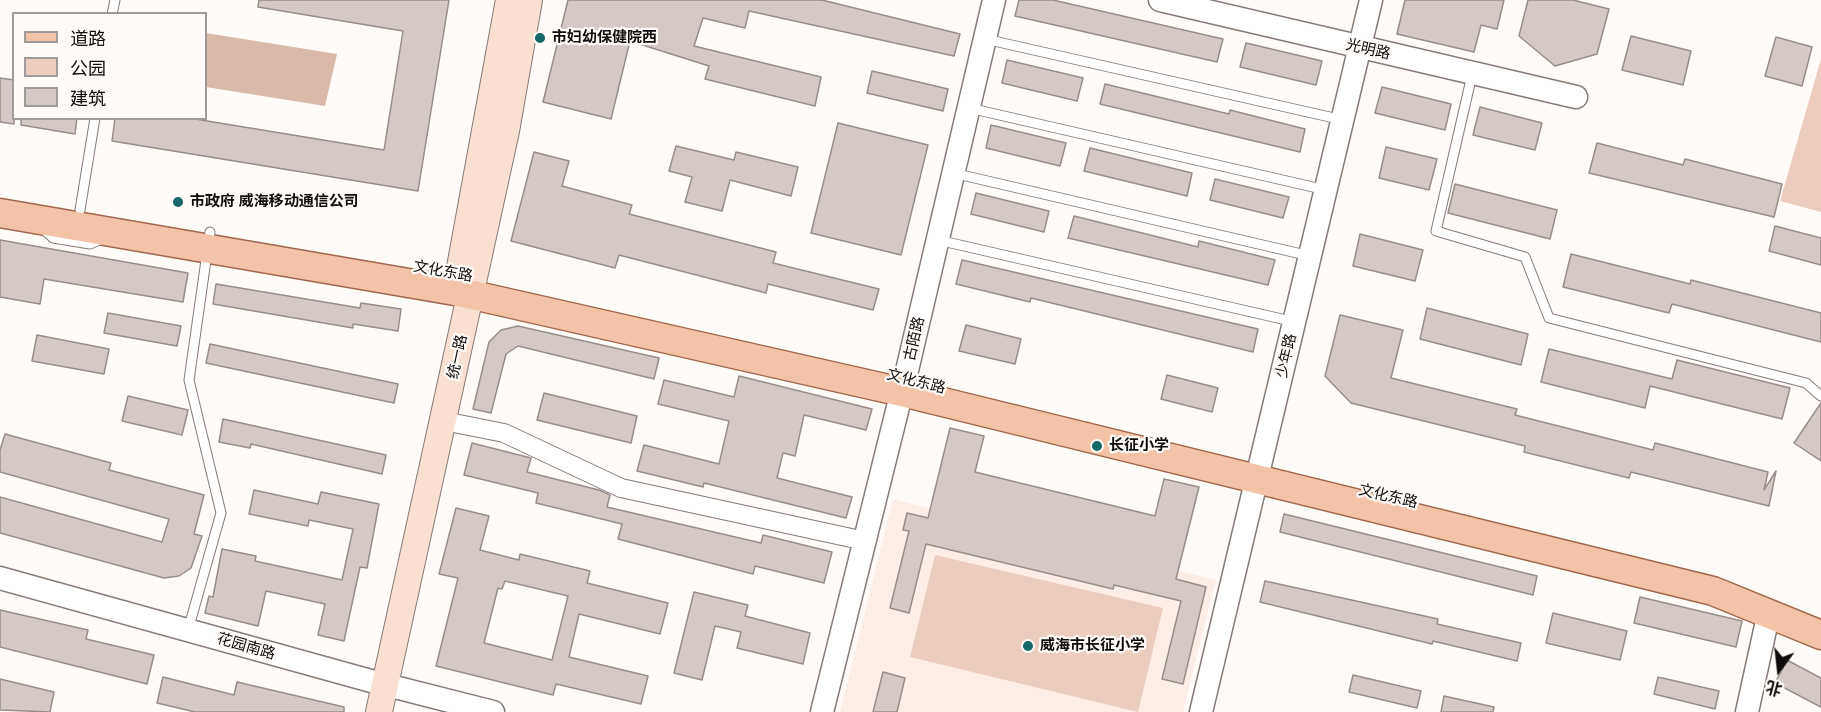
<!DOCTYPE html>
<html>
<head>
<meta charset="utf-8">
<style>
	body { margin:0 }
	#map { position:relative; width:1821px; height:712px; overflow:hidden; background:#fffbf9; font-family:"Times New Roman","Noto Sans SC",serif }
	canvas { display:block }
	.legend { position:absolute; left:12px; top:12px; width:195px; height:108px; box-sizing:border-box; background:#fffbf9; border:2px solid #9f9b9a; margin:0; padding:8px 10px; list-style:none; font-size:18px; color:#100c0b }
	.legend li { display:flex; align-items:center; gap:12px; height:30px }
	.legend b { width:30px; border:2px solid #9f9b9a }
	.north { position:absolute; left:1749px; top:640px; width:60px; height:60px; -webkit-text-stroke:4px #fffbf9; paint-order:stroke; rotate:195deg; font-size:16px; font-weight:700; line-height:24px; text-align:center; color:#100c0b }
	.north::after { content:''; display:block; margin:auto; width:21px; height:27px; background:#100c0b; clip-path:polygon(50% 0,100% 100%,50% 72%,0 100%) }
</style>
</head>
<body>
<div id="map">
<canvas width="1821" height="712"></canvas>
<ul class="legend">
<li><b style="height:8px;background:#f4c2a7"></b>道路</li>
<li><b style="height:16px;background:#eacdbe"></b>公园</li>
<li><b style="height:16px;background:#d4c9c5"></b>建筑</li>
</ul>
<div class="north">北</div>
</div>
<script>
const g = document.querySelector('canvas').getContext('2d');
g.lineJoin = 'round';
function paint(path, color) {
  g.fillStyle = color;
  g.fill(path, 'evenodd');
}
function poly(rows) {
  const path = new Path2D();
  for (const r of rows) {
    path.moveTo(r[0], r[1]);
    for (let i = 2; i < r.length; i += 2) path.lineTo(r[i], r[i + 1]);
  }
  return path;
}
function stroke(path, color, width, dash) {
  g.strokeStyle = color;
  g.lineWidth = width;
  g.lineCap = dash ? 'butt' : 'round';
  g.setLineDash(dash || []);
  g.stroke(path);
}
function drawText(font, color, halo, rows, align = 'center') {
  g.font = font + ' "Times New Roman","Noto Sans SC",serif';
  g.lineWidth = 4.5;
  g.setLineDash([]);
  g.textBaseline = 'middle';
  g.strokeStyle = halo;
  g.fillStyle = color;
  for (const [text, x, y, turn = 0] of rows) {
    g.save();
    g.translate(x, y);
    g.rotate((+turn || 0) * Math.PI / 180);
    g.textAlign = isNaN(turn) ? turn : align;
    if (halo) g.strokeText(text, 0, 0);
    g.fillText(text, 0, 0);
    g.restore();
  }
}
paint(poly([
	[893,499,1216,580,1183,712,840,712]
]), '#fceee7');
paint(poly([
	[1821,59,1821,212,1780,201],
	[935,555,1163,608,1138,712,910,657]
]), '#eacdbe');
paint(poly([
	[206,33,337,54,325,106,206,87]
]), '#d9b9aa');
const building = poly([
	[259,0,449,0,418,191,112,141,115,118,189,118,384,150,403,31,258,7,259,0],
	[568,0,822,0,960,34,954,56,749,11,745,28,703,18,694,46,821,77,815,106,705,79,709,66,630,41,611,119,543,102,568,0],
	[1019,0,1053,0,1223,39,1217,62,1015,16,1019,0],
	[1405,0,1504,0,1497,29,1481,25,1474,52,1397,34,1405,0],
	[1528,0,1573,0,1609,9,1597,54,1555,66,1519,36,1528,0],
	[1631,36,1691,51,1683,85,1622,70,1631,36],
	[1776,37,1812,47,1802,86,1765,76,1776,37],
	[1246,43,1322,61,1316,85,1240,67,1246,43],
	[1007,60,1083,78,1077,101,1002,83,1007,60],
	[872,71,948,89,943,111,867,93,872,71],
	[0,78,14,80,14,124,0,122,0,78],
	[1105,84,1229,114,1230,110,1305,129,1300,152,1100,104,1105,84],
	[1382,87,1451,104,1445,130,1375,113,1382,87],
	[1480,107,1542,123,1535,150,1473,135,1480,107],
	[21,118,77,118,75,134,21,125,21,118],
	[838,123,928,145,901,255,811,233,838,123],
	[991,125,1066,143,1060,166,986,148,991,125],
	[1597,143,1683,165,1685,159,1782,184,1774,217,1589,173,1597,143],
	[676,146,734,160,736,152,798,167,791,196,730,180,722,211,685,202,692,177,669,171,676,146],
	[1386,147,1437,159,1429,190,1379,178,1386,147],
	[1090,148,1192,173,1187,196,1084,171,1090,148],
	[534,152,569,161,562,186,632,205,629,214,776,252,773,263,879,289,873,310,768,284,766,293,619,255,615,268,511,241,534,152],
	[1215,179,1289,197,1283,218,1210,200,1215,179],
	[1455,184,1557,210,1550,239,1448,213,1455,184],
	[976,193,1049,211,1044,232,971,214,976,193],
	[1074,216,1198,247,1199,241,1275,260,1268,285,1068,238,1074,216],
	[1775,226,1821,238,1821,265,1769,251,1775,226],
	[1360,234,1423,250,1415,281,1353,266,1360,234],
	[0,240,188,273,183,302,44,279,40,304,0,297,0,240],
	[1571,254,1690,284,1691,280,1821,313,1821,342,1672,304,1669,313,1563,287,1571,254],
	[962,260,1258,329,1253,352,1031,298,1030,302,956,284,962,260],
	[216,284,360,308,361,303,401,309,398,331,353,324,353,328,213,304,216,284],
	[1427,308,1528,334,1521,365,1420,339,1427,308],
	[108,313,181,326,177,346,104,333,108,313],
	[1340,315,1403,330,1391,378,1517,409,1515,415,1653,450,1655,443,1768,472,1764,490,1776,471,1769,506,1631,472,1629,478,1524,452,1525,446,1351,403,1325,376,1340,315],
	[966,325,1021,339,1015,364,959,351,966,325],
	[518,326,659,358,654,379,518,346,506,354,491,413,473,409,489,342,501,330,518,326],
	[37,335,109,349,104,374,32,361,37,335],
	[210,344,398,384,394,403,206,363,210,344],
	[1549,349,1672,379,1677,360,1790,388,1782,419,1650,386,1645,408,1541,382,1549,349],
	[1167,375,1218,388,1212,412,1161,399,1167,375],
	[739,376,872,409,866,430,804,415,795,456,783,453,777,478,852,497,846,518,704,483,703,487,637,471,644,445,719,464,729,421,658,404,664,380,734,397,739,376],
	[544,393,637,416,631,443,537,420,544,393],
	[128,396,188,410,182,435,122,421,128,396],
	[1821,403,1821,461,1794,443,1821,403],
	[223,419,386,455,382,474,251,444,250,448,219,442,223,419],
	[950,428,984,436,975,472,1155,516,1164,479,1199,487,1176,579,1206,587,1183,684,1162,679,1181,601,1114,585,1113,589,926,544,909,613,890,608,909,531,903,530,907,513,928,518,950,428],
	[5,434,111,463,109,470,204,495,194,534,202,536,191,568,179,576,164,578,0,533,0,497,162,542,169,519,0,472,0,450,5,434],
	[472,443,531,458,527,472,599,490,610,495,607,507,761,543,763,535,832,552,824,583,755,566,753,574,618,539,622,524,536,503,538,493,464,475,472,443],
	[254,490,318,504,321,492,379,504,367,568,360,567,344,641,318,635,325,604,266,591,258,626,205,613,209,596,213,597,222,549,256,556,255,561,342,580,353,529,309,520,308,526,249,514,254,490],
	[456,508,489,516,480,550,519,560,520,554,590,571,587,583,668,603,660,634,579,614,569,657,648,676,641,704,556,684,553,695,436,666,458,578,439,574,456,508],
	[505,581,568,596,552,660,484,643,498,588,502,589,505,581],
	[1284,514,1537,576,1533,595,1280,532,1284,514],
	[1265,581,1438,619,1437,624,1521,643,1517,661,1433,641,1432,644,1260,602,1265,581],
	[694,592,748,605,745,616,810,633,803,664,737,648,741,632,715,626,702,680,674,673,694,592],
	[1640,597,1742,621,1736,647,1634,623,1640,597],
	[0,610,88,630,86,639,154,655,147,684,0,647,0,610],
	[1553,613,1627,631,1620,660,1546,643,1553,613],
	[1787,660,1821,678,1821,707,1775,683,1787,660],
	[883,672,905,678,897,712,873,712,883,672],
	[1353,675,1421,691,1417,708,1349,692,1353,675],
	[163,677,234,695,237,682,344,707,344,712,195,712,157,703,163,677],
	[1658,677,1719,691,1715,709,1654,694,1658,677],
	[0,679,54,692,50,712,0,710,0,679],
	[1444,696,1494,707,1493,712,1441,712,1444,696]
]);
paint(building, '#d4c9c5');
stroke(building, '#978e89', 1.5);
const service = poly([
	[112,14,115,0],
	[985,39,1343,120],
	[1472,75,1436,231,1525,257,1549,318,1806,383,1821,396],
	[969,108,1326,190],
	[953,173,1310,256],
	[80,210,95,118],
	[43,229,53,238,90,244,102,239],
	[938,240,1295,322],
	[188,630,221,513,189,380,210,232]
]);
const minor = poly([
	[444,421,504,433,621,488,865,541]
]);
const tertiary = poly([
	[1160,0,1576,97],
	[0,578,371,681,493,712],
	[822,712,905,379,994,0],
	[1201,712,1371,0],
	[1747,712,1769,612]
]);
const secondary = poly([
	[458,278,509,0],
	[379,712,506,131,529,0]
]);
const primary = poly([
	[0,213,455,291,902,392,1713,591,1821,635]
]);
stroke(service, '#857b77', 11);
stroke(minor, '#857b77', 20);
stroke(tertiary, '#857b77', 25);
stroke(secondary, '#857b77', 28);
stroke(primary, '#a0684b', 31);
stroke(service, '#fff', 9);
stroke(minor, '#fff', 18);
stroke(tertiary, '#fff', 22);
stroke(secondary, '#fae0d3', 26);
stroke(primary, '#f4c2a7', 28);
for (const [x, y, r, color] of [
	[540,38,6,"#186769"],
	[178,202,6,"#186769"],
	[1097,446,6,"#186769"],
	[1028,646,6,"#186769"]
]) {
  const dot = new Path2D();
  dot.arc(x, y, r, 0, 2 * Math.PI);
  g.fillStyle = color;
  g.fill(dot);
  stroke(dot, '#fffbf9', 2);
}
drawText('bold 15px', '#100c0b', '#fffbf9', [
	["市妇幼保健院西",552,38],
	["市政府 威海移动通信公司",190,202],
	["长征小学",1109,446],
	["威海市长征小学",1040,646]
], 'left');
drawText('15px', '#100c0b', '#fffbf9', [
	["光明路",1368,50,13],
	["文化东路",443,272,10],
	["古陌路",915,339,-77],
	["少年路",1287,356,-77],
	["统一路",458,357,-78],
	["文化东路",916,382,14],
	["文化东路",1388,497,13],
	["花园南路",246,647,16]
]);
</script>
</body>
</html>
